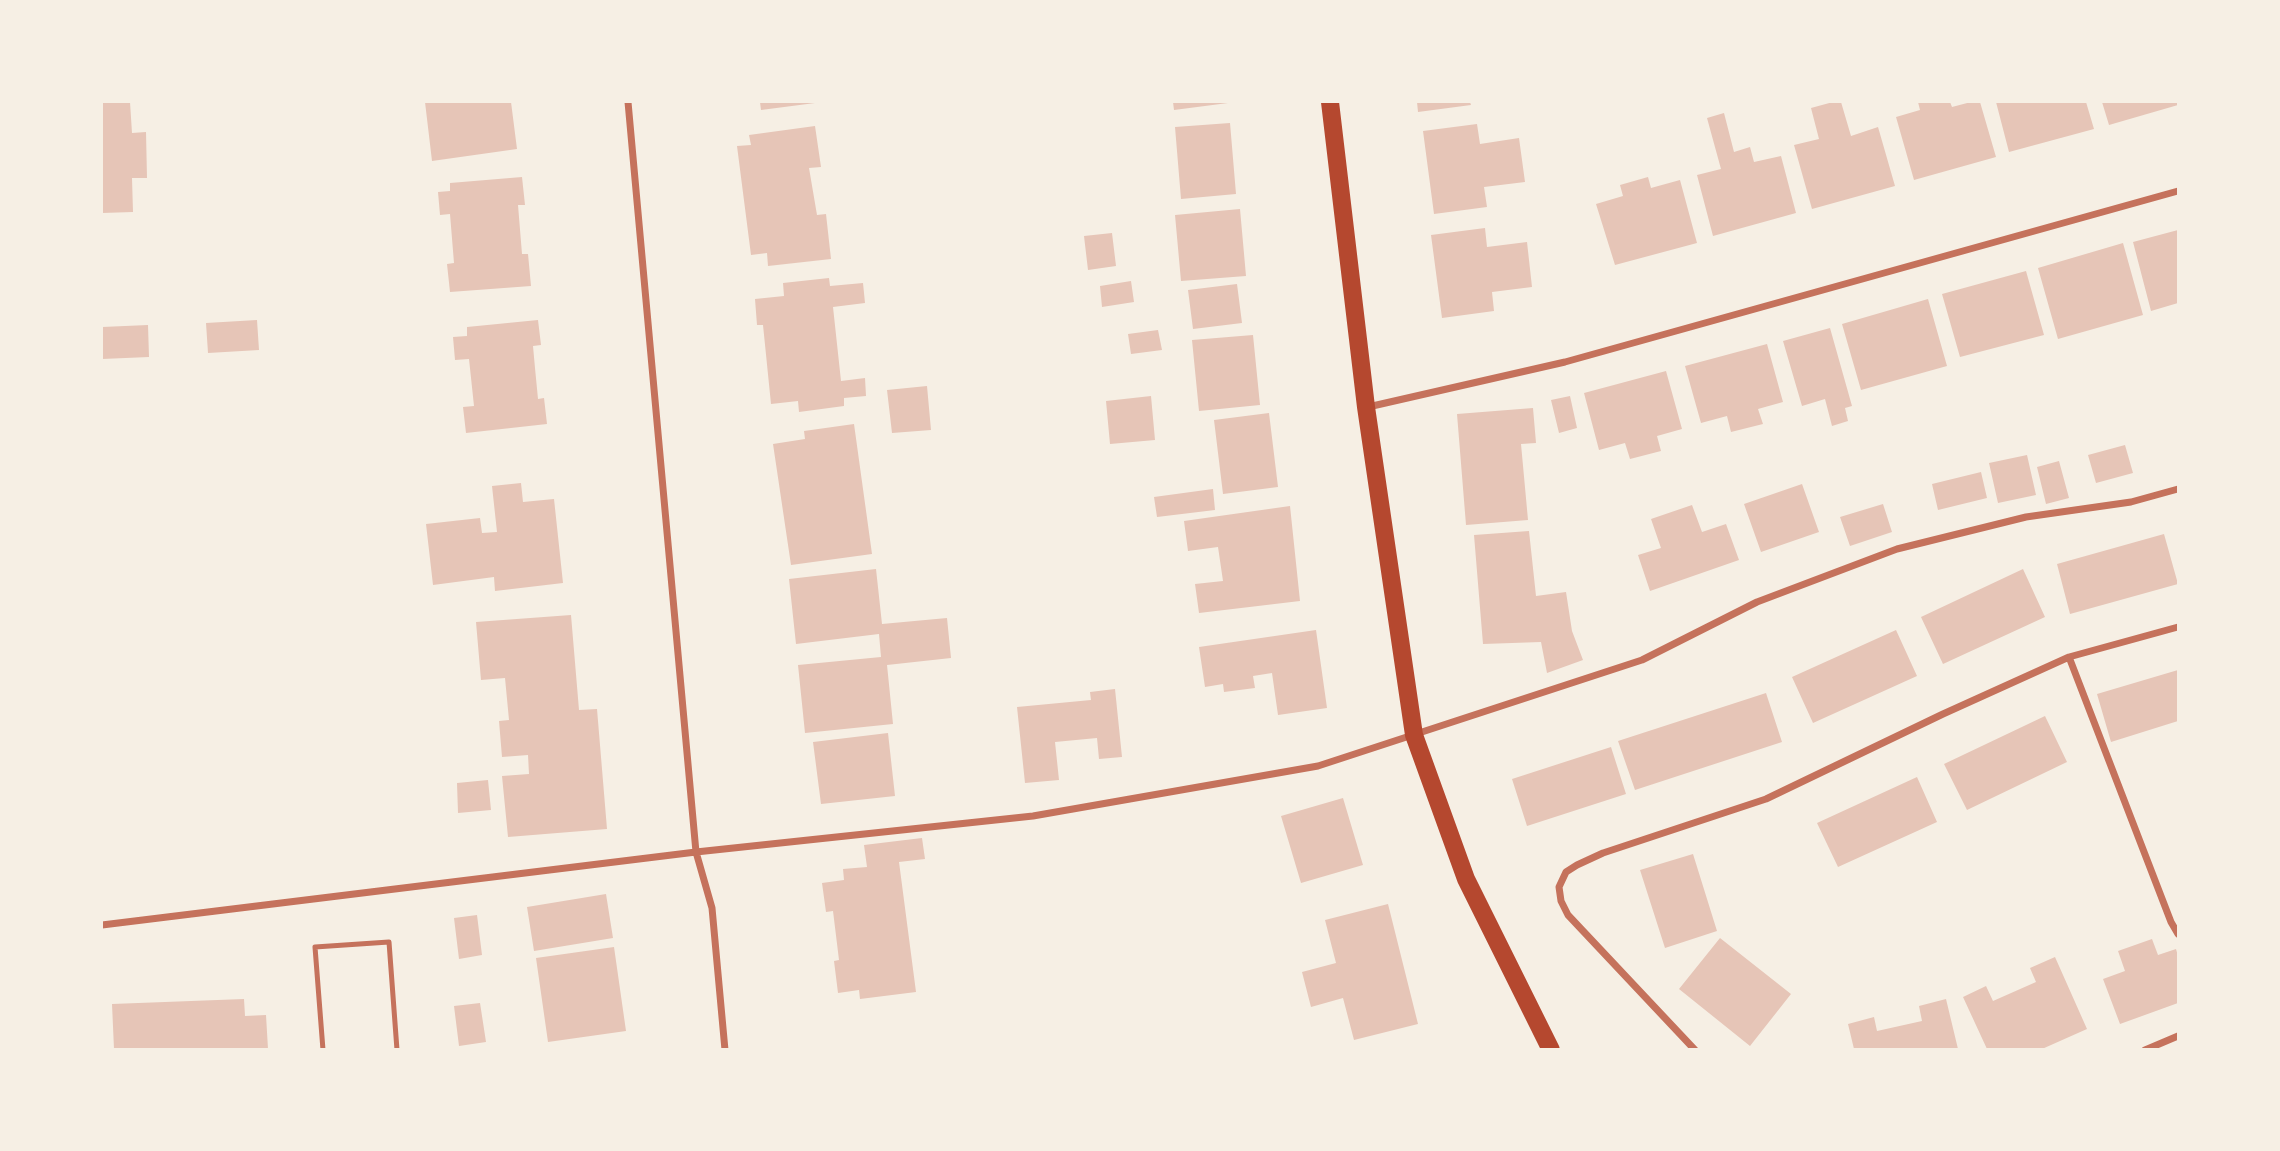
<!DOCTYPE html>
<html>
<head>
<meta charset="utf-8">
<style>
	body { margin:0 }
	#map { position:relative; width:2280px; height:1151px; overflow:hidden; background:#f6efe4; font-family:"PT Sans",sans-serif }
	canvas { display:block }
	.frame { position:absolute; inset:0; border:103px solid #f6efe4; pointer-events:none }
</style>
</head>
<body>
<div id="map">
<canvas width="2280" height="1151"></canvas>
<div class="frame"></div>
</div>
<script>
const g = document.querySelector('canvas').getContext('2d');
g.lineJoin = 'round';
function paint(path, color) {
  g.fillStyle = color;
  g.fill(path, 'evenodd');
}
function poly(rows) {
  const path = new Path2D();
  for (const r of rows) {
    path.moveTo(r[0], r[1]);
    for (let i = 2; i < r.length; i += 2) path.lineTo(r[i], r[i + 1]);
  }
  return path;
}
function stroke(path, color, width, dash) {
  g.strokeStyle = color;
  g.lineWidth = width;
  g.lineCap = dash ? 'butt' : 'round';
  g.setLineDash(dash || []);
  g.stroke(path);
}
paint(poly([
	[130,102,132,133,146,132,147,178,132,178,133,212,102,213,102,103],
	[425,102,511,102,517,149,432,161],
	[760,102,815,102,815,103,761,110],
	[1173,102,1227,102,1228,103,1174,110],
	[1417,102,1470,102,1471,105,1418,112],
	[1833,102,1841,102,1851,136,1878,127,1895,186,1812,209,1794,145,1819,139,1811,108],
	[1918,102,1950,102,1952,107,1971,102,1980,102,1996,157,1914,180,1896,117,1920,110],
	[1996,102,2086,102,2094,129,2009,152],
	[2102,102,2178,102,2178,105,2109,125],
	[1724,113,1734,152,1750,147,1754,162,1781,156,1796,213,1713,236,1697,175,1721,169,1707,118],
	[1230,123,1236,194,1181,199,1175,127],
	[1477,124,1480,144,1519,138,1525,182,1484,187,1487,207,1434,214,1423,131],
	[815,126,821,167,809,168,817,215,826,214,831,259,768,266,767,253,751,255,737,146,751,145,749,135],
	[522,177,525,205,518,205,522,254,528,254,531,286,450,292,447,264,454,263,450,214,440,215,438,192,450,191,450,183],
	[1648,177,1651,188,1680,180,1697,243,1615,265,1596,204,1623,196,1620,185],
	[1240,209,1246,276,1181,281,1175,215],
	[1485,228,1487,247,1527,242,1532,287,1492,292,1494,311,1442,318,1431,235],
	[2178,230,2178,303,2151,311,2133,242],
	[1112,233,1116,266,1088,270,1084,236],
	[2123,243,2143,315,2058,339,2038,268],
	[2026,271,2044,335,1960,357,1942,294],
	[829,278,830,286,863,283,865,303,833,307,841,381,865,378,866,396,844,398,844,406,799,412,798,401,771,404,763,325,757,325,755,299,784,296,783,283],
	[1131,281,1134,302,1102,307,1100,286],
	[1237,284,1242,323,1193,329,1188,290],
	[1928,299,1947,366,1861,390,1842,324],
	[257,320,259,350,208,353,206,323],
	[538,320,541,345,533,346,535,368,538,399,544,398,547,424,466,433,463,407,474,406,469,359,455,360,453,337,467,336,467,327],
	[148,325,149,357,102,359,102,327],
	[1830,328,1852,406,1845,408,1848,421,1832,426,1825,399,1802,406,1783,341],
	[1158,330,1162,350,1131,354,1128,334],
	[1253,335,1260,405,1199,411,1192,340],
	[1767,344,1783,402,1758,409,1763,424,1731,432,1727,416,1701,423,1685,366],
	[1666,371,1682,429,1657,436,1661,451,1630,459,1625,443,1599,450,1584,393],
	[927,386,931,430,892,433,887,390],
	[1151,396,1155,440,1110,444,1106,401],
	[1570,396,1577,428,1559,433,1551,400],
	[1533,408,1536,443,1521,444,1528,520,1466,525,1457,414],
	[1269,413,1278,487,1223,494,1214,420],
	[854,424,872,554,791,565,773,444,805,439,804,431],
	[2125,445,2133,473,2096,483,2088,455],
	[2027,455,2036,495,1998,503,1989,463],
	[2059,461,2069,498,2046,504,2037,467],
	[1981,472,1987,498,1938,510,1932,484],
	[521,483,523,502,554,499,563,583,495,591,494,577,433,585,426,524,480,518,482,533,497,532,492,486],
	[1802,484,1819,532,1761,552,1744,504],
	[1213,489,1215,510,1157,517,1154,497],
	[1883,504,1892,532,1850,546,1840,517],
	[1692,505,1702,532,1726,524,1739,560,1650,591,1638,555,1661,548,1651,519],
	[1290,506,1300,601,1199,613,1195,584,1223,581,1218,547,1188,551,1184,521],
	[1529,531,1536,596,1566,592,1572,631,1583,660,1547,673,1541,642,1483,644,1474,535],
	[2164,534,2178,584,2070,614,2057,564],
	[876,569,882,624,947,618,951,658,887,665,893,724,805,733,798,665,881,657,879,634,796,644,789,579],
	[2023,569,2045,617,1943,664,1921,617],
	[571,615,579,710,597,709,607,829,508,837,502,776,529,774,528,755,502,757,499,721,509,720,505,678,481,680,476,622],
	[1316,630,1327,708,1278,715,1272,673,1253,676,1255,688,1224,692,1223,684,1205,687,1199,647],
	[1896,630,1917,676,1813,723,1792,677],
	[2178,670,2178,721,2111,742,2097,694],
	[1115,689,1122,757,1099,759,1097,738,1055,742,1059,780,1025,783,1017,707,1091,700,1090,692],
	[1766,693,1782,742,1635,790,1618,741],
	[2045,716,2067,762,1967,810,1944,764],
	[888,733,895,796,821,804,813,742],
	[1611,747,1626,794,1527,826,1512,779],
	[1917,777,1937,822,1838,867,1817,823],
	[488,780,491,810,458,813,457,783],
	[1343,798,1363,865,1301,883,1281,816],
	[922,838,925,859,899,862,916,992,860,999,859,990,838,993,834,961,839,960,833,911,826,912,822,883,844,880,843,869,867,867,864,845],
	[1693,854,1717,931,1665,948,1640,870],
	[606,894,613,938,534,951,527,907],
	[1388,904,1418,1024,1354,1040,1343,998,1311,1007,1302,972,1336,963,1325,920],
	[477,915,482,955,459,959,454,918],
	[1720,938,1791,994,1750,1046,1679,989],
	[2152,939,2158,955,2176,949,2178,956,2178,1003,2120,1024,2103,979,2125,971,2118,951],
	[614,947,626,1031,548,1042,536,958],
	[2055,957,2087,1029,2042,1049,1987,1049,1963,997,1986,986,1993,1001,2036,982,2030,968],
	[244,999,245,1016,266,1015,268,1049,114,1049,112,1004],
	[1946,999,1958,1049,1854,1049,1848,1024,1874,1017,1877,1031,1922,1021,1919,1006],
	[480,1003,486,1042,459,1046,454,1006]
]), '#e6c5b7');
stroke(poly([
	[323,1050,315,947,389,942,397,1050]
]), '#c5725c', 5);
stroke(poly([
	[628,102,696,852,712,908,725,1050],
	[1368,407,1565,362,2178,191],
	[2069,657,2171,922,2178,934],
	[102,925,696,852,1033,816,1318,766,1642,660,1757,602,1897,549,2026,517,2131,502,2178,489],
	[1695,1050,1568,915,1561,901,1559,887,1566,872,1577,865,1603,853,1766,799,1943,714,2069,657,2178,627],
	[2145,1050,2178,1036]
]), '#c5725c', 7);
stroke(poly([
	[1330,102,1366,407,1414,735,1466,879,1551,1050]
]), '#b5482f', 18);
</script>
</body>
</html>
